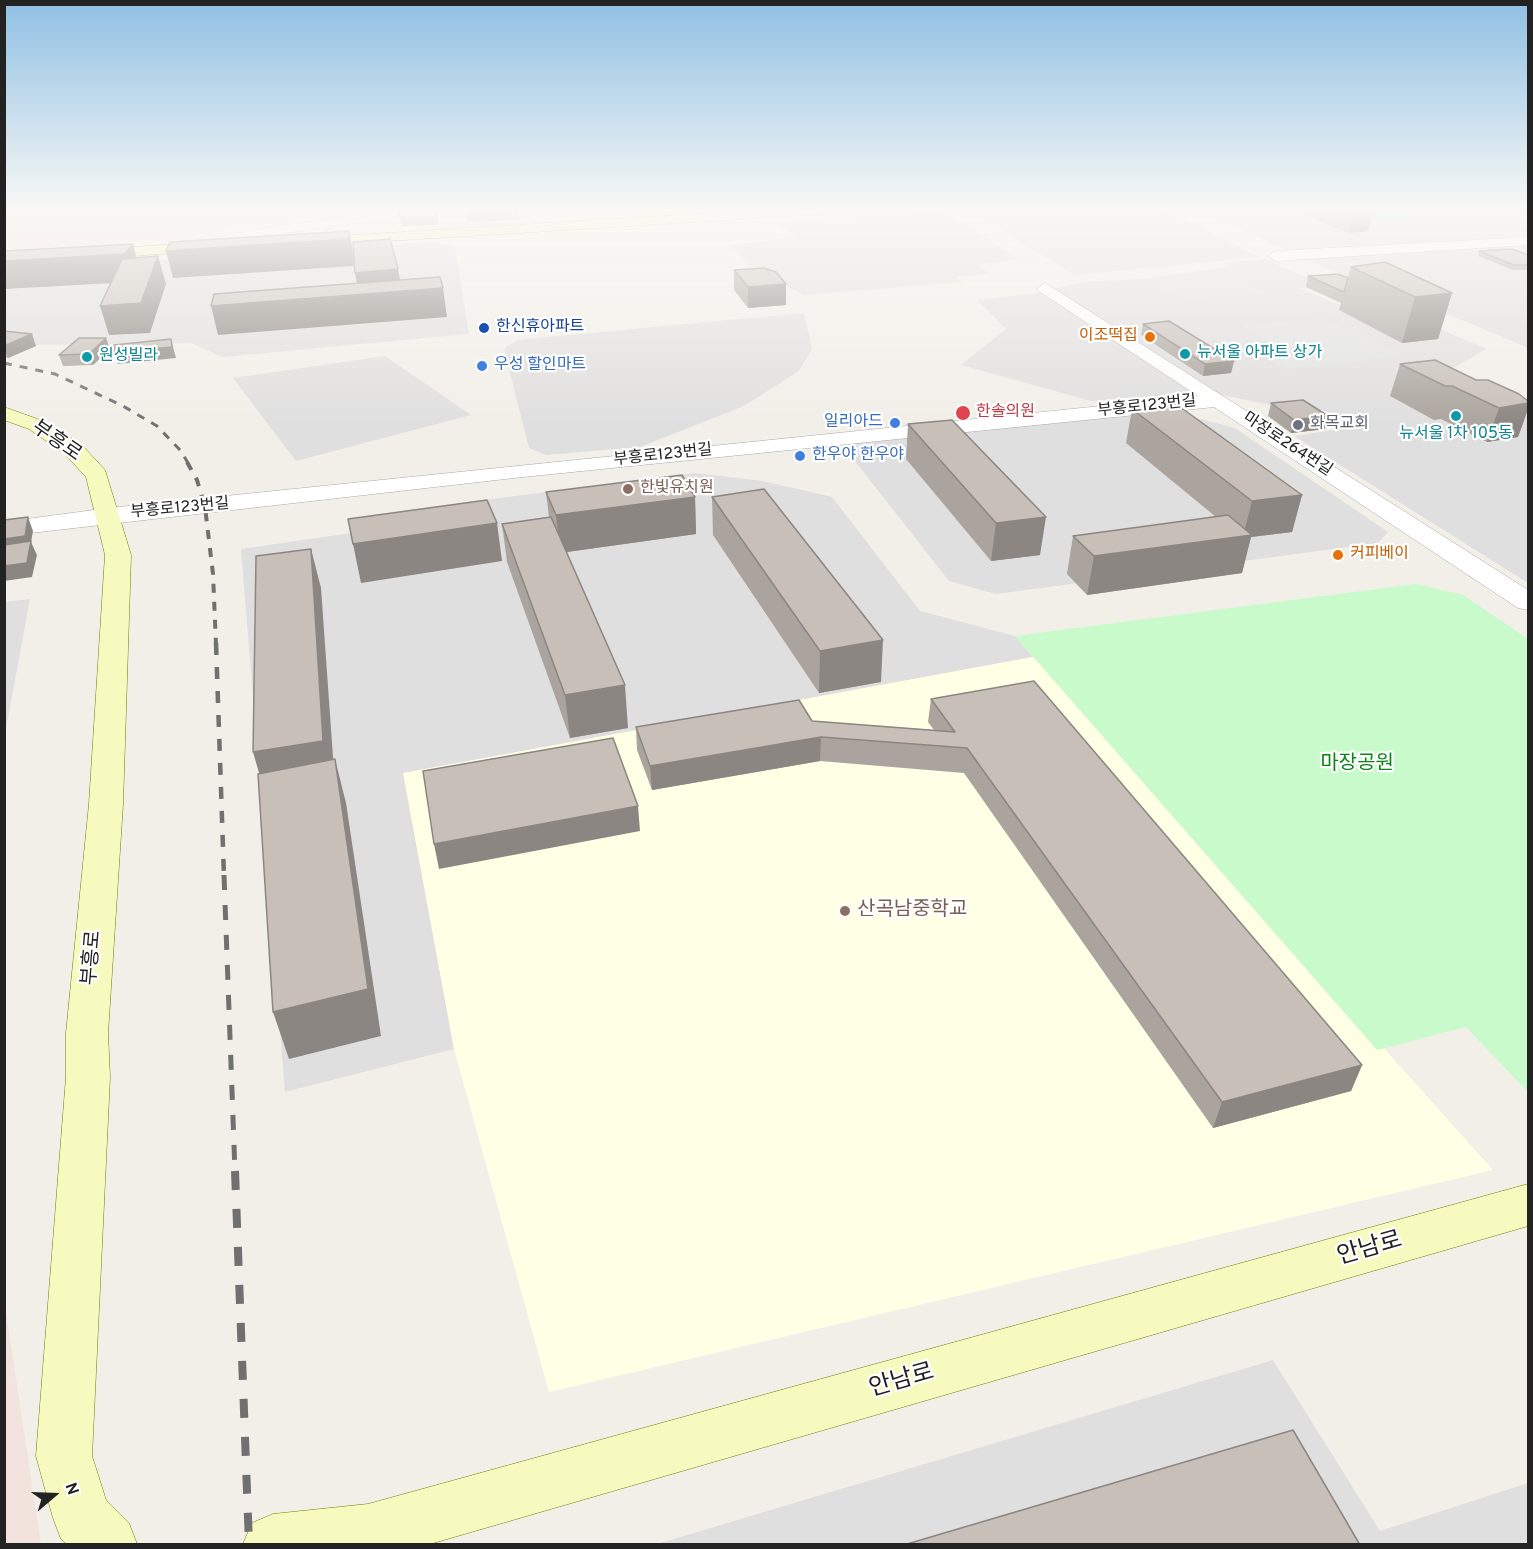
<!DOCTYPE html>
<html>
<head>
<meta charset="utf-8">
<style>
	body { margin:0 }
	#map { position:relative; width:1533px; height:1549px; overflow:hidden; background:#f2efe9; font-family:Overpass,sans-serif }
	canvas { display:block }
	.frame { position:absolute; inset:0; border:6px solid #222; pointer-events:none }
	.north { position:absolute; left:24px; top:1465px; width:60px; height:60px; -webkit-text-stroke:4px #fff; paint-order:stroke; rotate:71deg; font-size:16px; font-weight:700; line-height:24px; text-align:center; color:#222 }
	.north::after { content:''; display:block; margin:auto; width:21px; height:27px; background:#222; clip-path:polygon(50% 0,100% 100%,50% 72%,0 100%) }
</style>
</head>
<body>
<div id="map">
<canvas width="1533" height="1549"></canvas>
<div class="frame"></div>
<div class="north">N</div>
</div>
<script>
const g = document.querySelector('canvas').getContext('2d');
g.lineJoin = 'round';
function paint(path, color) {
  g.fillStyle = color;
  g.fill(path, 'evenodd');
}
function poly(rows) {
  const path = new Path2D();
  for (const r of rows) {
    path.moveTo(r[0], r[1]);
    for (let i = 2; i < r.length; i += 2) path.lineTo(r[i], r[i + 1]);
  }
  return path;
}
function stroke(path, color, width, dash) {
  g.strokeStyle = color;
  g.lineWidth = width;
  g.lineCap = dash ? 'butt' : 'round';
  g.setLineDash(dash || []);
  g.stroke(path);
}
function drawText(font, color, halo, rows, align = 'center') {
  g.font = font + ' Overpass,"Noto Sans KR",sans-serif';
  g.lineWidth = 4.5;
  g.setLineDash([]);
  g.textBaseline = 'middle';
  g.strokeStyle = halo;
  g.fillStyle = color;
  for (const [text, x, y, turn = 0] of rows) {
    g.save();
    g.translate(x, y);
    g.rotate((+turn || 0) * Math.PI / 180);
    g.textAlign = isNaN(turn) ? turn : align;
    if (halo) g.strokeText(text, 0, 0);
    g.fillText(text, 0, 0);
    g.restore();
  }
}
paint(poly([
	[971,209,1164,209,1260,257,1075,275,971,212],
	[1194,209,1528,209,1528,348,1462,320,1397,299],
	[944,211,1019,259,977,265,989,274,956,277,962,282,804,295,754,269,730,245,796,238,775,222],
	[434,242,455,247,469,334,222,357,191,343,35,345,5,340,4,270],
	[1265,259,1324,285,1299,288,1334,303,1415,319,1487,349,1449,370,1528,409,1528,583,1294,436,1367,425,1315,408,1294,410,1209,392,1091,401,961,365,1006,329,977,300,1031,294,1083,282,1143,279,1229,267,1222,263],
	[804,313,812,349,799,371,744,406,640,447,546,455,529,448,504,349,517,340],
	[385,356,471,415,296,461,233,378],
	[1166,410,1235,428,1388,532,1378,543,996,594,949,581,847,451,862,441],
	[695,473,763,481,832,497,920,611,1015,636,1033,657,404,773,454,1049,285,1092,241,549,372,530,461,503],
	[30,599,5,734,5,602],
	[1273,1360,1380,1531,1528,1483,1528,1544,657,1544]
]), '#e0dfdf');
paint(poly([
	[1033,657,1493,1170,549,1392,454,1049,403,773]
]), '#ffffe5');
paint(poly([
	[5,209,365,209,171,239,5,250],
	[4,1306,5,1306,41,1544,5,1544]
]), '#f3e3dd');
paint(poly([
	[1416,584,1463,595,1528,639,1528,1092,1466,1027,1377,1050,1015,636]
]), '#c8facc');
paint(poly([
	[1351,209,1396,209,1421,218,1377,221]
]), '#88e0be');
paint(poly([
	[1226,272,1266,293,1187,301,1143,279],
	[1323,319,1405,356,1287,369,1262,356,1289,351,1240,325]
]), '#e2e2e2');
const street = poly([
	[399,209,437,209,430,213,264,236,189,253,181,248,189,243,264,228,399,209],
	[1528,237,1528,245,1276,261,1268,256,1276,251,1528,237],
	[1045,283,1528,590,1528,610,1518,608,1214,407,523,477,4,536,4,522,109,508,1198,396,1039,291,1037,288,1045,283]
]);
const secondary = poly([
	[773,209,849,209,842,213,306,246,299,242,306,238,773,209],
	[212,242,220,247,217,250,4,265,4,255,212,242],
	[4,407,43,421,81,444,105,470,131,555,123,804,108,1033,110,1077,92,1456,106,1500,129,1523,137,1544,67,1544,61,1539,53,1518,36,1456,66,1077,66,1033,89,804,105,555,86,477,65,454,29,429,4,420,4,407],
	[1528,1184,1528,1226,430,1544,243,1544,252,1523,273,1514,368,1504,1528,1184]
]);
stroke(street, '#a9a9a9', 1);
stroke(secondary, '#707d05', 1);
paint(street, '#fff');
paint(secondary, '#f7fabf');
stroke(poly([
	[4,363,55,374,123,406,157,426,181,451,188,463]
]), '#707070', 3, [8, 8]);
stroke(poly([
	[187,462,197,480,205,507,213,574,216,645]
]), '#707070', 4, [9, 9]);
stroke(poly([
	[216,643,224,877]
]), '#707070', 4.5, [12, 12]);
stroke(poly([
	[224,875,235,1172]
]), '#707070', 5, [15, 15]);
stroke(poly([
	[235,1171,249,1544]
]), '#707070', 8, [19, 19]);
paint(poly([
	[398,209,437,209,438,217,437,225,402,226],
	[464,209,518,209,520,220,468,222],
	[1291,209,1373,209,1368,231,1348,233],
	[1479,251,1528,255,1528,270,1513,270,1478,256],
	[1351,267,1452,293,1438,339,1402,343,1339,310,1341,303,1306,287,1308,276,1348,278],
	[734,270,786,305,748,308,734,290],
	[1143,324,1234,361,1231,373,1203,376,1141,335],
	[4,331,36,346,8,358,4,357],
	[110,349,93,365,63,366,59,355],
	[1400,364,1476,380,1528,401,1528,409,1518,437,1487,442,1441,419,1434,420,1390,396],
	[1271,403,1328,416,1325,429,1291,433,1268,416],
	[1132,409,1302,495,1292,532,1251,537,1242,573,1087,595,1067,574,1073,536,1216,517,1126,443],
	[908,424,1040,555,991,561,906,459],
	[546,492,695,497,696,534,566,552,628,728,570,738,507,562,502,524,549,517],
	[712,497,881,682,819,693,713,535],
	[931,699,1362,1065,1351,1091,1213,1128,964,773,820,761,652,790,637,750,636,727,812,721,934,730,928,722]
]), '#aba49e');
paint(poly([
	[437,209,438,217,437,225,436,216],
	[1354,209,1373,209,1368,231,1348,233],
	[349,231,354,257,353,266,173,278,166,251],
	[133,244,140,271,132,282,4,289,4,261],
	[158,256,166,284,150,333,109,335,100,306],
	[398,269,402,291,443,288,447,317,218,335,211,306,359,295,355,273],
	[786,284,786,305,748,308,748,287],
	[1452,293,1438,339,1402,343,1415,297],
	[32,334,36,346,8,358,4,346],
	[106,338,110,349,93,365,89,354],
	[171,339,176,358,118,364,114,352],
	[1234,361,1231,373,1203,376,1205,364],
	[1528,403,1528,409,1518,437,1487,442,1499,408],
	[1328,416,1325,429,1291,433,1294,420],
	[1302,495,1292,532,1251,537,1242,573,1087,595,1094,556,1243,536,1252,501],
	[695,497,696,534,560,553,556,515],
	[28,517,33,531,31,542,37,555,32,577,4,581,4,539],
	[1046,517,1040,555,991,561,996,523],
	[497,523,502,561,361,583,353,544],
	[311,549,321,588,335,785,266,797,253,752],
	[883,640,881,682,819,693,820,651],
	[625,685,628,728,570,738,565,695],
	[821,737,820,761,652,790,650,766],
	[335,759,346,803,381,1036,289,1059,273,1012],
	[638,806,640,831,439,869,434,844],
	[1362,1065,1351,1091,1213,1128,1222,1102]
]), '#8b8681');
const building = poly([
	[398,209,437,209,436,216,400,216,398,209],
	[466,209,518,209,519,210,467,213,466,209],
	[349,231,348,239,166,251,170,242,349,231],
	[390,239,398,269,355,273,353,242,390,239],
	[133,244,124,254,4,261,4,251,133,244],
	[1512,249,1528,255,1528,265,1514,265,1479,251,1512,249],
	[158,256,141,303,100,306,122,259,158,256],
	[1385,262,1452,293,1415,297,1351,267,1385,262],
	[764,268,776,272,786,284,748,287,734,270,764,268],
	[1338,274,1348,278,1344,292,1308,276,1338,274],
	[440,277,443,288,211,306,214,294,440,277],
	[1169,321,1234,361,1205,364,1143,324,1169,321],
	[4,331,32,334,4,346,4,331],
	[79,338,106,338,89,354,59,355,79,338],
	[171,339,172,347,114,352,114,345,171,339],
	[1435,360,1476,380,1488,380,1519,394,1528,401,1528,403,1499,408,1452,386,1445,386,1400,364,1435,360],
	[1303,400,1328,416,1294,420,1271,403,1303,400],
	[1176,404,1302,495,1252,501,1132,409,1176,404],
	[952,420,1046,517,996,523,908,424,952,420],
	[682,475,695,497,556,515,546,492,682,475],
	[764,489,883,640,820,651,712,497,764,489],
	[487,500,497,523,353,544,348,519,487,500],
	[1228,515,1252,535,1094,556,1073,536,1228,515],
	[28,517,25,536,4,539,4,520,28,517],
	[551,517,625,685,565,695,502,524,551,517],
	[31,541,27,563,4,566,4,545,31,541],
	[311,549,323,741,253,752,256,556,311,549],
	[1034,681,1362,1065,1222,1102,967,748,821,737,650,766,636,727,799,700,812,721,955,732,931,699,1034,681],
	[613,738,638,806,434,844,423,771,613,738],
	[335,759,368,989,273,1012,258,774,335,759],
	[1293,1430,1360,1545,907,1544,1293,1430]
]);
paint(building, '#c7bfb8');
stroke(building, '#8b8681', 1.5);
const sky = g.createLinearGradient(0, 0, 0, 426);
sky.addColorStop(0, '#8fc0e4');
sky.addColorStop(0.49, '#f9f8f5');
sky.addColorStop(1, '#f9f8f500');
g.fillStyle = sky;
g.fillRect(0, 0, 1533, 426);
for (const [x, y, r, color] of [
	[484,328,6,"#1a4fb4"],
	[1150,337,6,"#e8710a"],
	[1185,354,6,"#0f9aa8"],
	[87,357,6,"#0f9aa8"],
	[482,366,6,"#3f7fe0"],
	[963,413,8,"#e0444e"],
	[1456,416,6,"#0f9aa8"],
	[895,423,6,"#3f7fe0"],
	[1298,425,6,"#6b7280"],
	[800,456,6,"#3f7fe0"],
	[628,489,6,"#8d6e63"],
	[1338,555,6,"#e8710a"],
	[845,911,6,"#8d6e63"]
]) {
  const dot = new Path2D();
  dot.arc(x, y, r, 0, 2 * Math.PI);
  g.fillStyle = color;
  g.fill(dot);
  stroke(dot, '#fff', 2);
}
drawText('16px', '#164399', '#fff', [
	["한신휴아파트",496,328]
], 'left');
drawText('16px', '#c56008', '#fff', [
	["이조떡집",1138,337],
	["커피베이",1350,555,"left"]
], 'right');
drawText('16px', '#0d838f', '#fff', [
	["뉴서울 아파트 상가",1197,354],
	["원성빌라",99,357],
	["뉴서울 1차 105동",1456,435,"center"]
], 'left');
drawText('16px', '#366cbe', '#fff', [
	["우성 할인마트",494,366],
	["일리아드",883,423,"right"],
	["한우야 한우야",812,456]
], 'left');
drawText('16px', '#222', '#fff', [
	["부흥로123번길",1147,407,-6],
	["마장로264번길",1287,445,33],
	["부흥로123번길",663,456,-6],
	["부흥로123번길",180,509,-5]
]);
drawText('16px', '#be3a42', '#fff', [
	["한솔의원",976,413]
], 'left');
drawText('16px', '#5b616d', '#fff', [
	["화목교회",1310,425]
], 'left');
drawText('16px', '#785e54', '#fff', [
	["한빛유치원",640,489]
], 'left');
drawText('20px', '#222', '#fff', [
	["부흥로",56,442,35],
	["부흥로",93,958,-85]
]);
drawText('20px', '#0c8416', '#fff', [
	["마장공원",1357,765]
]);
drawText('20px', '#785e54', '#fff', [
	["산곡남중학교",857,911]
], 'left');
drawText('24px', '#222', '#fff', [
	["안남로",1370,1250,-16],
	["안남로",902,1382,-16]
]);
</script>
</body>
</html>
